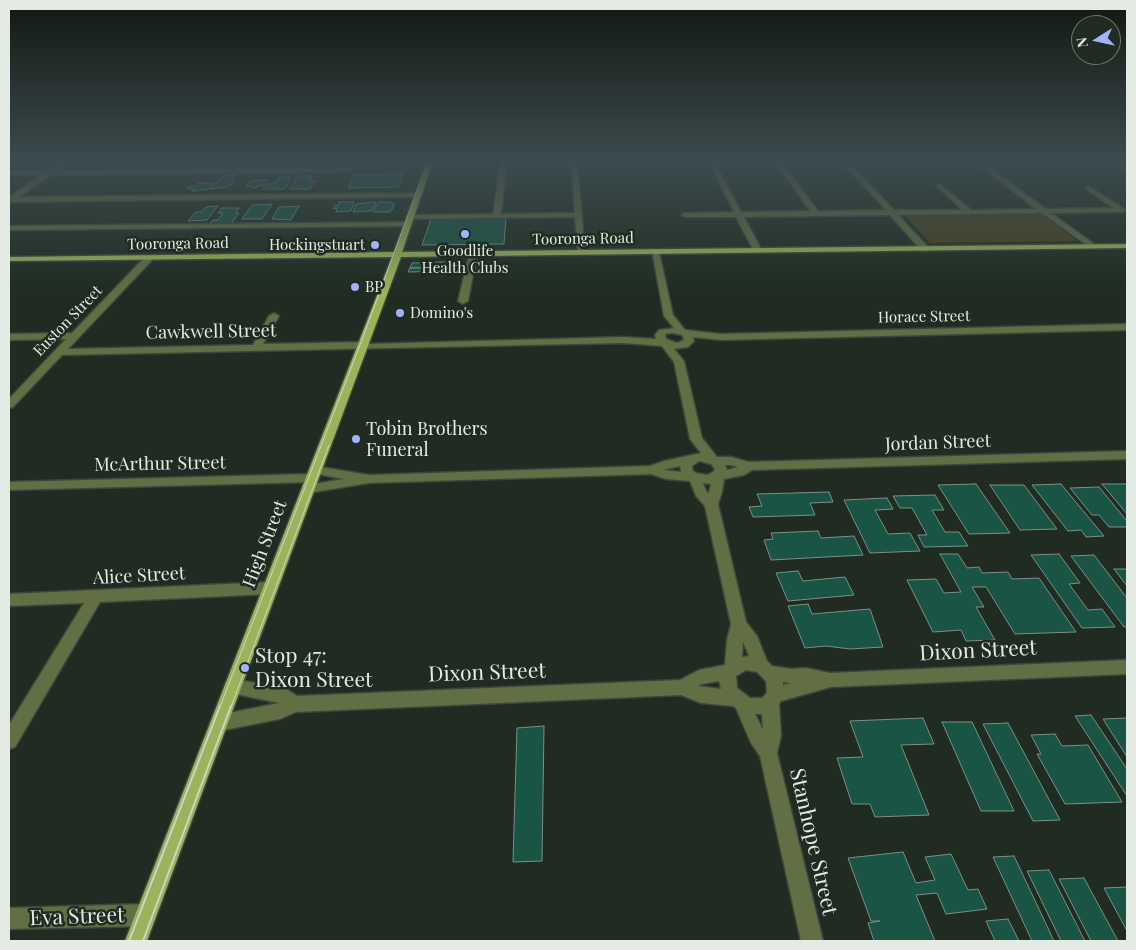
<!DOCTYPE html>
<html>
<head>
<meta charset="utf-8">
<style>
	body { margin:0 }
	#map { position:relative; width:1136px; height:950px; overflow:hidden; background:#202c21; font-family:"Playfair Display",serif }
	canvas { display:block }
	.frame { position:absolute; inset:0; border:10px solid #e3ebe4; pointer-events:none }
	.north { position:absolute; left:1071px; top:15px; width:50px; height:50px; box-sizing:border-box; background:#202c21; border:1px solid #6e786f; border-radius:50%; rotate:260deg; font-size:14px; font-weight:700; line-height:20px; text-align:center; color:#e3ebe4 }
	.north::after { content:''; display:block; margin:auto; width:18px; height:22px; background:#a3b2fd; clip-path:polygon(50% 0,100% 100%,50% 72%,0 100%) }
</style>
</head>
<body>
<div id="map">
<canvas width="1136" height="950"></canvas>
<div class="frame"></div>
<div class="north">N</div>
</div>
<script>
const g = document.querySelector('canvas').getContext('2d');
g.lineJoin = 'round';
function paint(path, color) {
  g.fillStyle = color;
  g.fill(path, 'evenodd');
}
function poly(rows) {
  const path = new Path2D();
  for (const r of rows) {
    path.moveTo(r[0], r[1]);
    for (let i = 2; i < r.length; i += 2) path.lineTo(r[i], r[i + 1]);
  }
  return path;
}
function stroke(path, color, width, dash) {
  g.strokeStyle = color;
  g.lineWidth = width;
  g.lineCap = dash ? 'butt' : 'round';
  g.setLineDash(dash || []);
  g.stroke(path);
}
function drawText(font, color, halo, rows, align = 'center') {
  g.font = font + ' "Playfair Display",serif';
  g.lineWidth = 5;
  g.setLineDash([]);
  g.textBaseline = 'middle';
  g.strokeStyle = halo;
  g.fillStyle = color;
  for (const [text, x, y, turn = 0] of rows) {
    g.save();
    g.translate(x, y);
    g.rotate((+turn || 0) * Math.PI / 180);
    g.textAlign = isNaN(turn) ? turn : align;
    if (halo) g.strokeText(text, 0, 0);
    g.fillText(text, 0, 0);
    g.restore();
  }
}
paint(poly([
	[1041,213,1077,241,930,243,903,214]
]), '#494220');
const building = poly([
	[403,174,399,187,348,188,354,175,403,174],
	[236,175,231,181,235,181,233,184,226,187,210,189,223,176,236,175],
	[298,176,312,176,310,181,315,181,312,186,309,189,290,189,298,176],
	[279,177,290,177,287,186,284,189,263,189,267,184,275,184,279,177],
	[267,180,263,186,258,186,256,188,246,186,250,181,267,180],
	[198,183,214,183,209,189,192,191,194,189,187,189,190,186,196,186,198,183],
	[339,202,354,202,351,211,336,212,337,208,333,209,335,205,339,205,339,202],
	[374,202,376,203,371,211,353,212,356,204,374,202],
	[378,202,391,202,394,204,393,208,390,212,373,212,378,202],
	[272,204,262,219,242,219,252,205,272,204],
	[218,206,207,220,188,221,196,212,202,212,206,207,218,206],
	[299,206,291,220,272,219,279,207,299,206],
	[222,208,239,208,235,213,239,213,231,224,209,224,213,220,218,220,223,213,218,213,222,208],
	[506,218,504,244,422,245,431,219,506,218],
	[442,262,449,262,448,267,410,268,412,263,442,262],
	[457,267,456,271,408,272,410,268,457,267],
	[976,484,1010,533,969,534,938,485,976,484],
	[1061,484,1104,536,1086,537,1081,530,1068,531,1032,485,1061,484],
	[1102,484,1127,484,1127,514,1102,484],
	[990,485,1024,485,1057,529,1020,530,990,485],
	[1099,487,1127,521,1127,527,1109,527,1099,515,1092,515,1070,488,1099,487],
	[829,492,833,502,810,503,815,515,753,517,749,507,762,506,757,494,829,492],
	[935,495,944,510,932,510,945,532,959,532,968,546,924,547,918,535,927,535,912,508,900,508,893,496,935,495],
	[887,498,893,509,875,510,888,534,910,533,920,551,870,553,844,500,887,498],
	[818,531,821,538,854,536,863,555,771,560,764,540,773,539,771,533,818,531],
	[940,554,958,554,967,568,979,567,982,573,1008,572,1012,579,1039,578,1076,632,1015,634,986,587,972,587,984,607,976,607,995,640,966,641,961,630,933,632,907,580,936,579,944,593,961,592,940,554],
	[1059,554,1080,583,1069,584,1088,610,1102,609,1115,627,1082,628,1031,555,1059,554],
	[1094,555,1127,598,1127,627,1124,627,1071,556,1094,555],
	[1114,569,1127,569,1127,586,1114,569],
	[798,571,803,581,845,577,854,595,788,601,776,573,798,571],
	[808,604,812,614,870,609,883,647,850,649,826,646,805,648,788,606,808,604],
	[1091,715,1127,769,1127,796,1075,716,1091,715],
	[923,718,934,744,901,745,929,815,875,817,870,804,852,804,837,758,863,757,850,721,923,718],
	[1127,718,1127,757,1103,719,1127,718],
	[942,722,972,722,1014,811,981,811,942,722],
	[1008,723,1060,820,1033,821,983,724,1008,723],
	[544,726,542,861,513,862,517,728,544,726],
	[1055,734,1062,746,1088,745,1122,802,1065,804,1037,754,1041,754,1031,735,1055,734],
	[903,852,916,883,935,880,925,857,951,854,968,890,978,889,987,909,946,914,937,893,916,895,935,941,874,941,868,923,880,921,871,921,848,858,903,852],
	[1014,856,1054,941,1032,941,993,857,1014,856],
	[1049,870,1085,941,1061,941,1027,871,1049,870],
	[1084,878,1118,941,1091,941,1059,879,1084,878],
	[1127,887,1127,931,1104,888,1127,887],
	[1008,919,1019,941,995,941,986,921,1008,919]
]);
paint(building, '#195445');
stroke(building, '#7b9089', 1);
const minor = poly([
	[63,161,70,161,57,171,348,168,353,161,359,161,350,172,51,175,19,197,418,193,422,195,418,197,9,202,9,197,42,175,9,175,9,171,48,171,63,161],
	[501,161,507,161,501,214,575,213,571,161,577,161,585,255,578,253,575,217,410,219,406,217,410,215,493,214,501,161],
	[708,161,714,161,741,212,810,211,775,161,781,161,818,211,886,210,841,161,847,161,894,210,962,210,938,187,937,186,940,184,971,210,1036,209,974,161,980,161,1046,209,1113,208,1086,189,1085,188,1088,186,1126,210,1122,212,1051,213,1094,244,1095,246,1091,248,1042,213,898,215,928,247,928,251,922,251,890,215,744,217,762,251,758,253,754,251,736,217,685,217,681,215,685,213,734,212,708,161],
	[1111,161,1118,161,1127,166,1127,170,1111,161],
	[408,222,411,222,411,226,9,230,9,226,408,222],
	[652,250,659,252,673,315,685,330,721,334,1127,324,1127,330,721,340,693,337,694,341,688,347,674,349,684,361,702,438,717,457,731,457,749,462,1127,451,1127,459,752,470,744,475,724,479,722,492,718,504,746,622,757,636,767,661,772,666,791,669,806,668,830,673,1127,660,1127,674,831,687,781,701,779,704,781,736,777,753,823,941,801,941,760,756,751,743,736,708,733,706,701,703,681,695,296,712,280,719,219,731,213,729,210,723,213,717,219,715,279,703,226,692,224,687,226,682,232,679,285,688,297,696,680,680,699,670,725,665,727,640,731,624,705,506,696,496,690,481,666,479,651,474,369,483,308,493,303,492,302,489,303,486,308,485,344,479,311,473,309,470,311,467,315,466,369,475,650,466,664,461,701,453,690,439,674,362,662,346,623,343,62,355,13,407,9,408,9,399,66,339,9,340,9,334,72,333,146,256,152,256,152,260,68,349,253,345,269,316,274,313,279,316,263,344,363,342,367,344,623,337,656,339,655,335,659,330,674,328,664,316,652,250],
	[672,333,682,335,684,340,677,343,666,339,665,334,672,333],
	[699,461,711,464,715,469,713,472,707,475,696,473,693,471,692,466,699,461],
	[725,465,731,465,738,467,727,470,725,465],
	[680,466,681,472,664,470,667,469,680,466],
	[703,483,711,484,709,493,706,491,703,483],
	[743,642,744,644,749,656,742,657,743,642],
	[746,670,757,672,766,681,767,693,762,698,750,698,737,688,736,676,746,670],
	[719,681,721,689,698,686,702,684,719,681],
	[783,682,791,683,783,685,783,682],
	[755,714,762,714,763,730,755,714],
	[470,252,477,254,468,301,463,304,458,301,470,252],
	[312,474,318,478,312,482,9,490,9,482,312,474],
	[270,582,275,584,277,588,275,592,270,594,100,602,15,747,9,749,9,725,84,603,9,606,9,594,270,582],
	[145,904,152,908,156,915,152,922,145,926,9,929,9,908,145,904]
]);
const major = poly([
	[427,161,433,161,402,252,1127,244,1127,248,401,257,147,941,125,941,392,257,9,261,9,257,394,252,427,161]
]);
stroke(minor, '#3b473c', 3);
stroke(major, '#3b473c', 3);
paint(minor, '#626e44');
paint(major, '#9bb459');
stroke(poly([
	[220,707,360,345,428,161],
	[231,707,329,445]
]), '#ccd4cd', 1);
stroke(poly([
	[129,941,220,706],
	[143,941,231,706]
]), '#ccd4cd', 2);
const sky = g.createLinearGradient(0, 0, 0, 294);
sky.addColorStop(0, '#121812');
sky.addColorStop(0.55, '#3c4b4e');
sky.addColorStop(1, '#3c4b4e00');
g.fillStyle = sky;
g.fillRect(0, 0, 1136, 294);
for (const [x, y, r, color] of [
	[465,234,5,"#a3b2fd"],
	[375,245,5,"#a3b2fd"],
	[355,287,5,"#a3b2fd"],
	[400,313,5,"#a3b2fd"],
	[356,439,5,"#a3b2fd"],
	[245,668,5,"#a3b2fd"]
]) {
  const dot = new Path2D();
  dot.arc(x, y, r, 0, 2 * Math.PI);
  g.fillStyle = color;
  g.fill(dot);
  stroke(dot, '#202c21', 2);
}
drawText('15px', '#e3ebe4', '#202c21', [
	["Tooronga Road",583,239,-1],
	["Tooronga Road",178,244,-1],
	["Horace Street",924,317,-1],
	["Euston Street",68,321,-46]
]);
drawText('15px', '#e3ebe4', '#202c21', [
	["Hockingstuart",365,245,"right"],
	["Goodlife",465,251,"center"],
	["Health Clubs",465,268,"center"],
	["BP",365,287],
	["Domino's",410,313]
], 'left');
drawText('18px', '#e3ebe4', '#202c21', [
	["Cawkwell Street",211,332,-1],
	["Jordan Street",938,443,-2],
	["McArthur Street",160,464,-1],
	["High Street",265,544,-69],
	["Alice Street",139,576,-3]
]);
drawText('18px', '#e3ebe4', '#202c21', [
	["Tobin Brothers",366,429],
	["Funeral",366,450]
], 'left');
drawText('21px', '#e3ebe4', '#202c21', [
	["Dixon Street",978,651,-3],
	["Dixon Street",487,673,-2],
	["Stanhope Street",813,842,77],
	["Eva Street",77,917,-2]
]);
drawText('21px', '#e3ebe4', '#202c21', [
	["Stop 47:",255,656],
	["Dixon Street",255,680]
], 'left');
</script>
</body>
</html>
